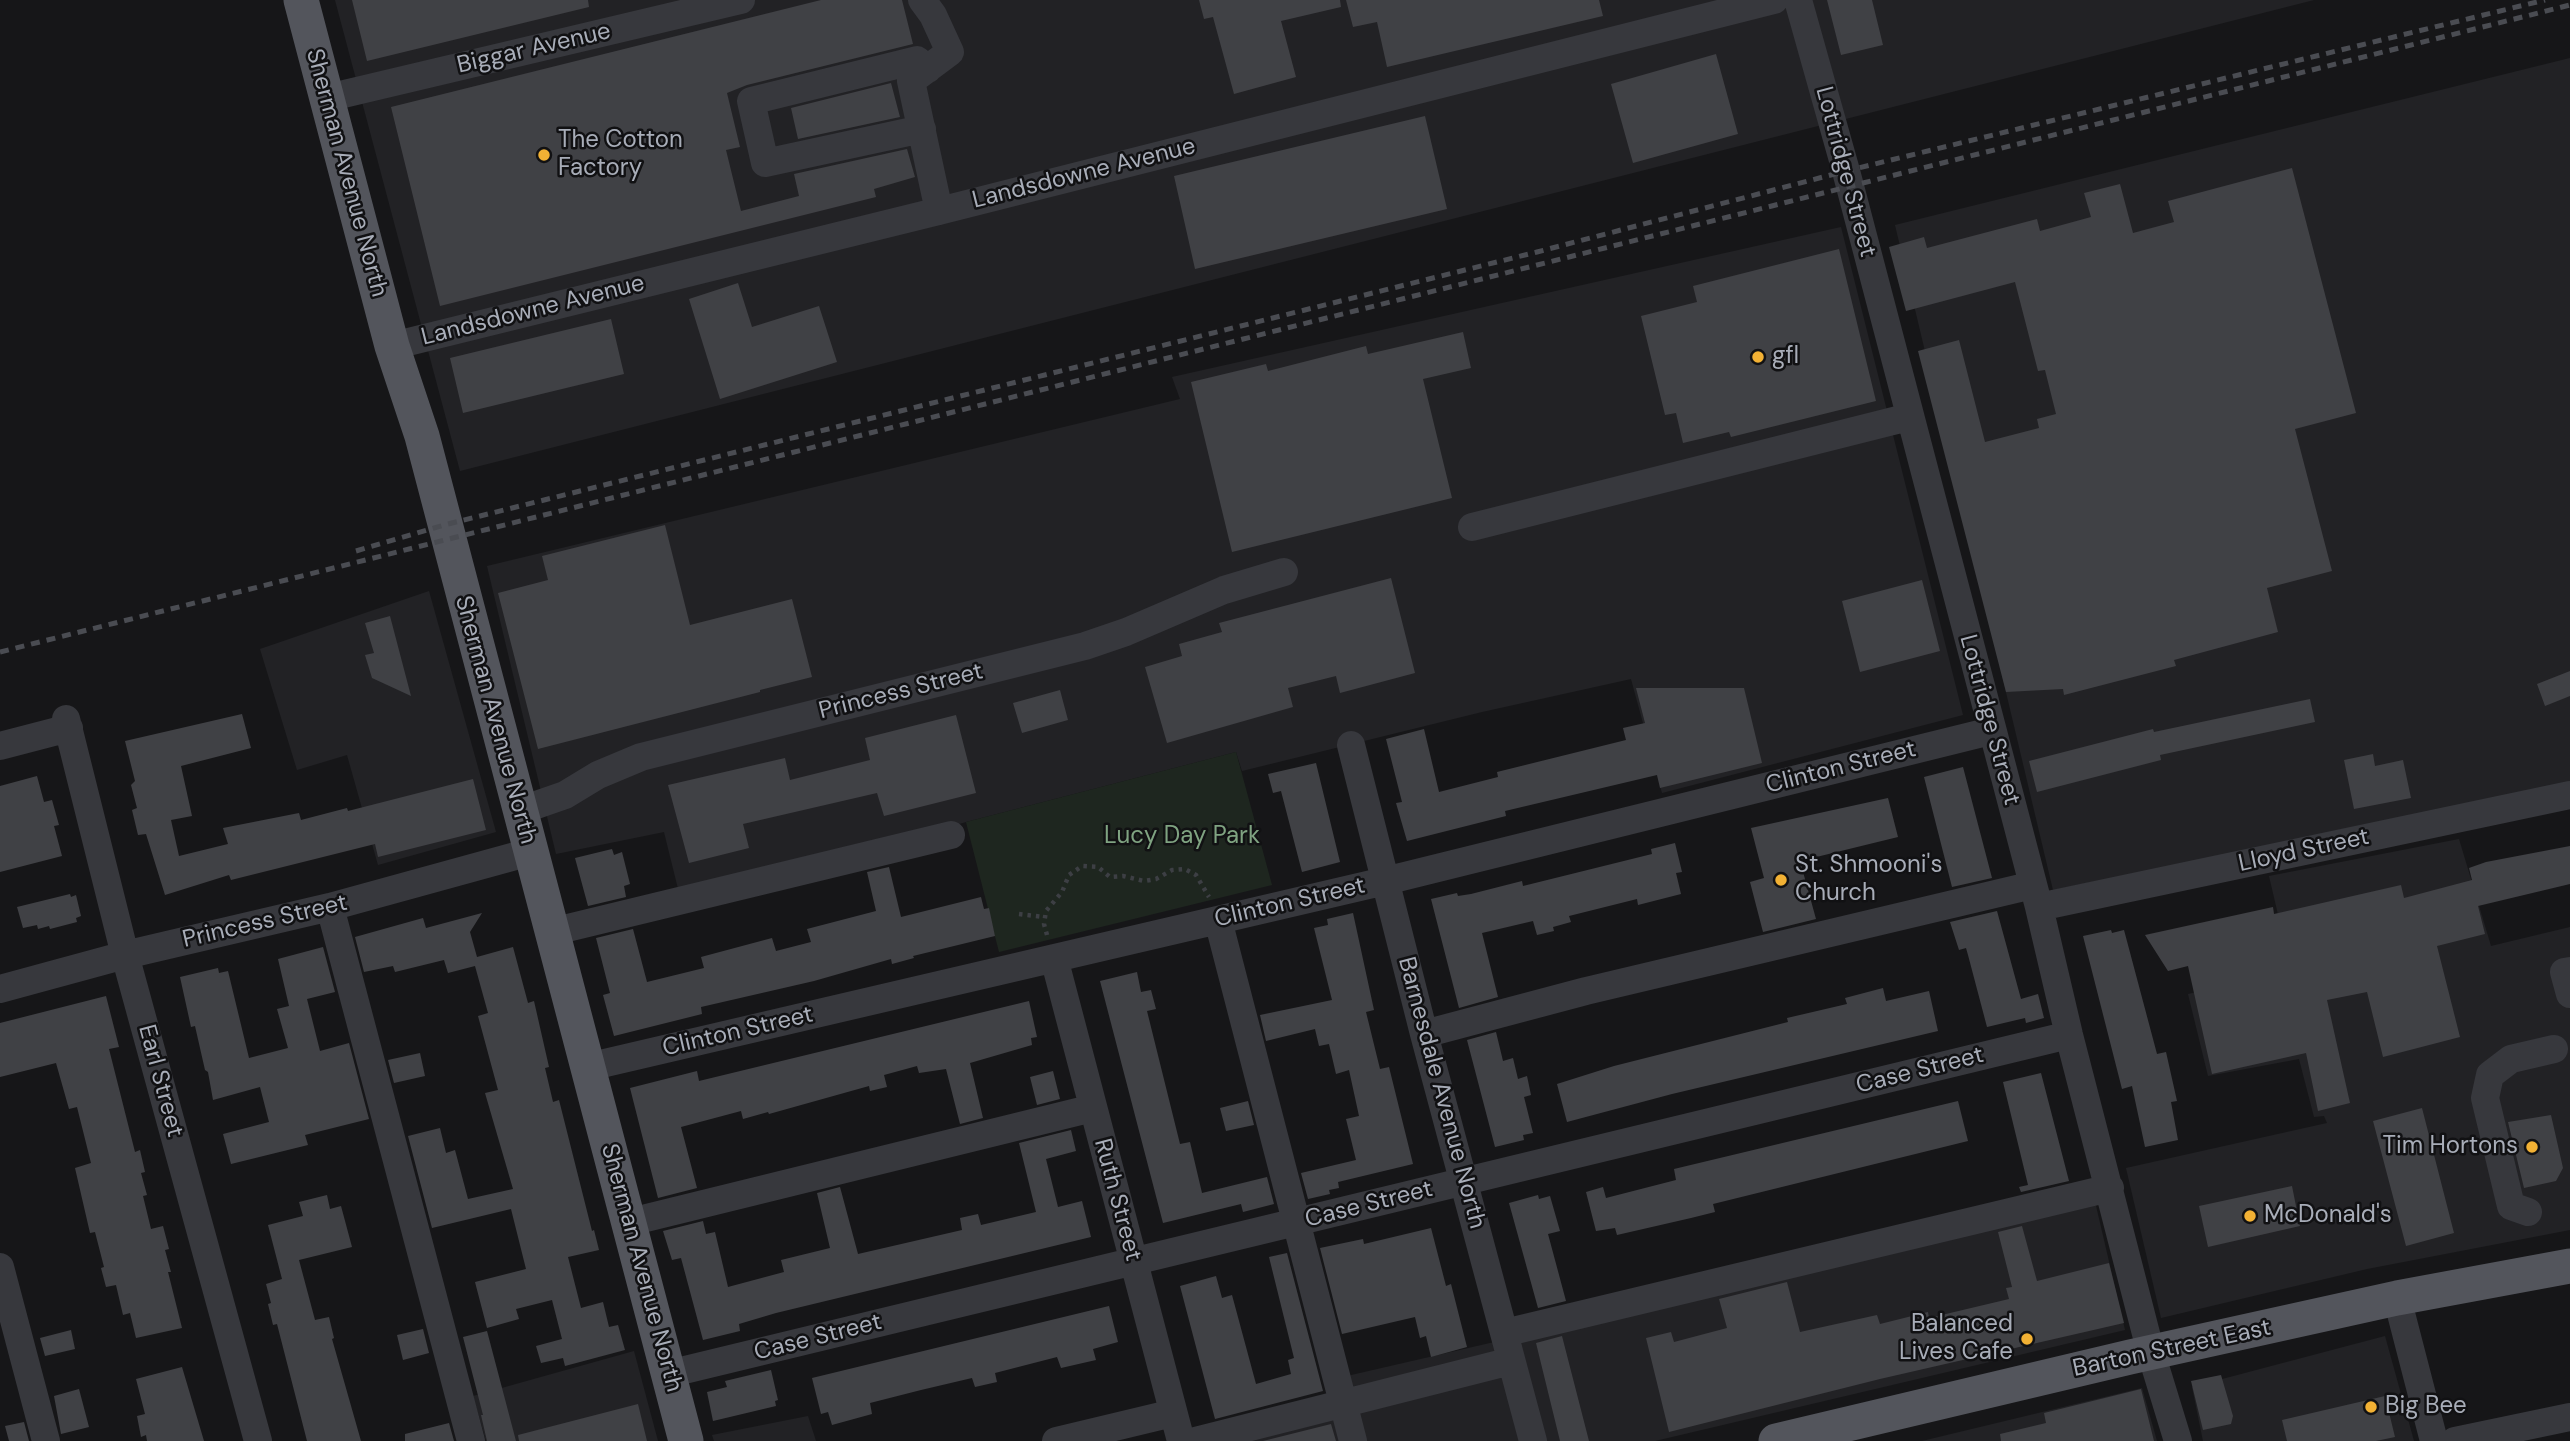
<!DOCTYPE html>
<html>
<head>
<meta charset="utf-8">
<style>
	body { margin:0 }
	canvas { display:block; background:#161618 }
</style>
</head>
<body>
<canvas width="2570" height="1441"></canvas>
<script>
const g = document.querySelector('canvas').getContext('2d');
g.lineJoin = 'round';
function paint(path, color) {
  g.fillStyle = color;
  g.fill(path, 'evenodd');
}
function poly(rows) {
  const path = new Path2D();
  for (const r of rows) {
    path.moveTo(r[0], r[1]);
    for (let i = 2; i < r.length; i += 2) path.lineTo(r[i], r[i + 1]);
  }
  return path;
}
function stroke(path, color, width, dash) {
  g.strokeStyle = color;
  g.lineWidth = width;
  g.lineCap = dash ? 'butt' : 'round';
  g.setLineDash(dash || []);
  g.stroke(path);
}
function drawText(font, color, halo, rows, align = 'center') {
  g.font = font + ' "DM Sans",sans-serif';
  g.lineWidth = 5;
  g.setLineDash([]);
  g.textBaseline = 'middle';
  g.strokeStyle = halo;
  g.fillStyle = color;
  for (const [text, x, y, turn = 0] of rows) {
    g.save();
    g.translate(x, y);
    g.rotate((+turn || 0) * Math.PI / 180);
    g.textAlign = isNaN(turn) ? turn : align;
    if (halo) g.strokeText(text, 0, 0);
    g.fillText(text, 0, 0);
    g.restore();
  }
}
paint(poly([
	[335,0,2314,0,460,471],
	[2570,58,2570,784,2053,890,1895,225],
	[1841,227,1963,715,1662,793,1631,679,1482,712,1242,771,1236,752,966,822,682,905,664,832,556,854,487,566,1180,399,1172,377],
	[429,591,496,832,378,865,347,755,297,770,260,649],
	[2459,839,2491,946,2570,927,2570,1230,2367,1269,2161,1318,2126,1168,2327,1123,2324,1116,2314,1117,2299,1059,2208,1076,2188,994,2291,970,2269,876],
	[2093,1193,2125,1330,1655,1441,1206,1441,1351,1407,1347,1376,1516,1337],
	[2385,1336,2414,1441,2203,1441,2192,1387],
	[634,1351,658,1441,486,1441,473,1396],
	[2142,1388,2157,1441,1922,1441],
	[808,1416,816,1441,714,1441,712,1435]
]), '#222225');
paint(poly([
	[1236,752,1272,885,999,952,966,822]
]), '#1e261f');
paint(poly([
	[352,0,588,0,589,7,367,61],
	[821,0,902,0,913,44,747,85,727,93,740,147,726,150,741,211,799,196,794,174,907,149,915,177,874,189,876,197,440,306,391,107],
	[1199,0,1340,0,1341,7,1281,21,1296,77,1234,94,1213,17,1204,19],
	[1346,0,1599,0,1603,16,1387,67,1377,22,1353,27],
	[1827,0,1872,0,1883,45,1841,55],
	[1716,54,1738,134,1633,163,1611,84],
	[891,83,900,117,798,139,791,108],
	[1425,116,1447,209,1195,269,1174,176],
	[2292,168,2356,413,2295,429,2332,571,2267,588,2278,632,2174,660,2176,666,2064,695,2063,689,2006,692,1918,351,1959,340,1985,442,2039,428,2037,419,2056,414,2045,370,2038,371,2015,282,1906,311,1889,247,1924,237,1927,248,2037,219,2040,231,2091,217,2084,193,2120,184,2133,233,2174,222,2168,201],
	[1839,249,1876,401,1731,437,1729,432,1683,443,1676,413,1665,415,1641,316,1697,302,1693,286],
	[738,283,752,327,819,306,837,362,720,399,689,299],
	[611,319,624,374,463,413,450,358],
	[1463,332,1471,368,1423,379,1452,498,1232,552,1191,382,1266,364,1268,371,1366,346,1368,354],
	[665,525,690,625,792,599,812,677,760,690,760,692,538,749,498,593,548,580,542,556],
	[1391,578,1415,673,1340,693,1336,676,1288,688,1293,707,1167,743,1145,667,1182,656,1179,644,1222,632,1219,623],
	[1922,580,1940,651,1860,672,1842,601],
	[390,616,411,696,372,678,365,655,374,653,365,623],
	[2570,671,2570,696,2545,706,2537,684],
	[1636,688,1744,688,1762,763,1660,788,1657,775,1505,811,1506,816,1407,841,1396,803,1402,802,1386,739,1424,729,1439,792,1498,777,1497,772,1626,740,1623,728,1645,723],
	[1060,690,1068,720,1022,733,1013,703],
	[2310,699,2315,722,2160,755,2161,760,2037,792,2029,761,2153,729,2154,732],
	[242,714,251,748,181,766,192,816,171,820,179,856,228,844,223,828,299,813,301,820,347,808,348,811,473,779,486,830,378,857,375,844,231,880,229,875,165,895,146,834,138,835,132,810,137,808,131,785,135,781,125,741],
	[956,715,976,793,884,816,877,793,743,824,749,848,689,863,668,785,785,758,790,780,870,760,865,738],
	[2373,754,2375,766,2403,760,2411,798,2354,809,2344,760],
	[1316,763,1340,862,1302,872,1281,791,1273,793,1268,774],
	[1963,767,1992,878,1952,887,1924,777],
	[37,776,44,802,52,800,59,825,54,826,62,856,0,872,0,786],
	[1888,798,1898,837,1800,861,1816,919,1763,932,1750,882,1764,878,1751,828],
	[1675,843,1682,872,1676,873,1681,894,1638,905,1637,899,1569,916,1571,922,1553,927,1554,931,1537,935,1533,921,1482,933,1498,997,1459,1008,1431,899,1457,893,1458,896,1471,894,1522,881,1523,886,1652,854,1651,849],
	[2570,846,2570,884,2478,906,2485,934,2437,946,2460,1037,2383,1057,2367,992,2327,1000,2350,1103,2318,1111,2306,1053,2212,1074,2188,966,2168,971,2145,935,2273,907,2274,914,2401,885,2404,898,2472,880,2469,868,2486,862],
	[612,849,614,855,622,852,630,884,624,886,626,897,588,906,575,858],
	[889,867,901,917,981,897,984,909,989,908,995,936,913,956,914,958,892,964,891,959,814,981,701,1007,702,1014,614,1036,603,995,610,993,596,938,633,929,647,982,704,968,701,957,772,938,776,951,811,942,807,929,876,911,867,872],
	[70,894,71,897,76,895,81,916,76,918,77,922,50,929,49,926,38,929,37,925,23,928,17,907],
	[1997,911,2021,999,2038,994,2044,1018,2026,1023,2025,1018,1987,1027,1968,955,1966,948,1959,950,1950,922],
	[482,913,470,932,477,957,513,947,528,1003,534,1001,549,1067,545,1068,553,1102,559,1100,592,1231,594,1230,599,1250,568,1257,581,1308,603,1302,609,1327,618,1325,625,1350,565,1366,563,1358,541,1363,536,1346,562,1339,552,1300,516,1309,519,1319,487,1328,475,1282,526,1269,511,1209,432,1228,408,1136,440,1128,446,1153,455,1150,468,1199,513,1189,485,1093,498,1090,478,1016,488,1013,475,966,448,973,444,960,395,972,393,966,364,972,355,937,423,918,426,928],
	[1353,913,1374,1010,1366,1012,1380,1069,1389,1067,1413,1164,1338,1182,1339,1188,1329,1190,1330,1194,1308,1199,1301,1173,1356,1160,1346,1119,1359,1116,1349,1070,1336,1074,1329,1044,1319,1046,1315,1029,1266,1041,1260,1015,1332,1000,1314,928,1328,925,1327,919],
	[2111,930,2112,933,2124,930,2157,1054,2166,1052,2177,1101,2171,1102,2178,1140,2145,1147,2132,1086,2122,1089,2083,936],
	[323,947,335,992,307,999,320,1051,349,1043,369,1119,305,1135,308,1145,231,1164,223,1134,269,1122,260,1087,213,1100,208,1072,205,1070,195,1026,191,1027,180,977,218,968,219,973,228,971,249,1058,288,1048,277,1009,289,1006,278,959],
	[1137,972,1141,992,1151,990,1156,1009,1147,1011,1180,1144,1190,1142,1202,1193,1267,1177,1274,1204,1243,1212,1241,1204,1163,1223,1100,981],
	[1883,988,1886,1001,1929,991,1938,1031,1672,1094,1567,1122,1557,1084,1614,1066,1788,1022,1787,1018,1847,1004,1845,998],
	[106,996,119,1047,109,1049,135,1152,140,1150,145,1172,141,1173,147,1195,143,1196,151,1229,163,1226,169,1249,165,1250,171,1272,168,1272,182,1328,136,1338,130,1313,123,1315,116,1285,106,1287,101,1268,104,1267,95,1232,90,1233,75,1168,91,1163,77,1107,69,1109,56,1063,0,1077,0,1023],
	[1029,1001,1037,1037,1031,1038,1032,1045,970,1063,983,1118,960,1124,946,1069,919,1073,917,1066,884,1075,887,1087,870,1091,869,1086,769,1114,768,1112,743,1119,741,1111,681,1127,697,1188,658,1198,630,1088,697,1071,699,1081],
	[1496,1032,1503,1061,1513,1058,1518,1079,1527,1076,1531,1095,1524,1097,1533,1133,1523,1135,1524,1140,1495,1147,1467,1040],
	[420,1053,425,1076,394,1083,388,1060],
	[1053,1071,1060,1099,1037,1105,1030,1077],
	[2041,1073,2069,1181,2021,1192,2019,1187,2028,1185,2003,1082],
	[1248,1101,1254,1125,1226,1131,1220,1108],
	[1958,1101,1968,1141,1713,1204,1715,1212,1691,1218,1617,1235,1615,1228,1596,1231,1586,1192,1603,1187,1606,1198,1676,1180,1674,1169],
	[2422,1108,2454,1233,2406,1246,2373,1121],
	[2551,1115,2563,1168,2556,1181,2524,1188,2508,1122],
	[1071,1130,1076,1151,1046,1159,1058,1207,1082,1201,1091,1237,776,1313,739,1324,740,1331,703,1340,681,1258,672,1260,663,1231,703,1221,706,1234,715,1232,728,1287,784,1272,781,1260,830,1248,817,1193,840,1187,858,1254,962,1230,960,1218,978,1214,981,1225,1036,1212,1019,1143],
	[2292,1186,2300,1226,2208,1247,2199,1206],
	[327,1195,330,1209,341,1206,352,1247,299,1260,315,1320,329,1317,334,1338,332,1339,361,1441,307,1441,277,1324,273,1325,268,1304,271,1303,266,1284,282,1279,268,1225,303,1216,299,1202],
	[1538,1195,1539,1199,1550,1196,1560,1231,1548,1234,1566,1301,1538,1308,1509,1203],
	[2022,1226,2037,1281,2109,1263,2124,1323,1880,1379,1669,1432,1646,1338,1671,1332,1674,1342,1727,1328,1719,1299,1787,1282,1800,1332,1877,1315,1880,1324,1928,1312,1929,1318,2009,1299,2006,1288,2012,1287,1998,1232],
	[1431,1228,1446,1286,1451,1284,1467,1347,1431,1357,1426,1336,1420,1338,1415,1317,1342,1334,1320,1248,1363,1239,1364,1244],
	[1287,1253,1323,1391,1215,1419,1180,1286,1216,1276,1222,1298,1232,1295,1256,1384,1291,1374,1288,1360,1294,1358,1269,1257],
	[1109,1306,1118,1342,1093,1349,1096,1360,1061,1368,1057,1357,995,1373,997,1382,975,1387,972,1378,921,1390,870,1403,872,1414,832,1425,828,1412,821,1414,812,1378],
	[423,1329,429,1353,403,1360,397,1335],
	[71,1330,75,1349,45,1356,40,1338],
	[487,1331,516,1441,487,1441,481,1415,483,1415,463,1337],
	[1562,1336,1589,1441,1560,1441,1536,1343],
	[182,1367,204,1441,147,1441,146,1435,141,1437,137,1416,145,1414,136,1379],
	[771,1370,778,1400,775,1401,776,1406,713,1421,707,1392,727,1387,725,1381],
	[2221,1375,2233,1416,2231,1424,2203,1430,2191,1381],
	[79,1389,89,1427,61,1434,54,1396],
	[2141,1389,2154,1441,2001,1441,2000,1434,2046,1423,2044,1413],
	[2385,1396,2395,1437,2376,1441,2287,1441,2282,1420],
	[638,1404,647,1441,519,1441,518,1435],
	[24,1422,29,1441,9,1441,5,1426],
	[449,1423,454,1441,405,1441,405,1434],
	[1331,1424,1336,1441,1263,1441]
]), '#404145');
stroke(poly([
	[1019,914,1044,917],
	[1047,935,1044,924,1046,911,1062,892,1069,875,1082,866,1098,867,1110,877,1123,876,1144,881,1156,879,1172,870,1185,869,1196,875,1209,897]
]), '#3d3f44', 4.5, [3.5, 5]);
stroke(poly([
	[922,0,933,15,950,52,911,81,939,211],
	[1798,0,1846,171,2039,907,2069,1035,2151,1353,2178,1441],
	[327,98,741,0],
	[922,129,765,163,751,101,917,60,928,69],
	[392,346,939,211,1774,0],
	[1472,527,1909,417],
	[66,719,125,955,258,1441],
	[1351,745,1424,1034,1533,1441],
	[0,746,69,728],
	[519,811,565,795,598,775,641,757,1085,646,1126,632,1224,590,1284,572],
	[330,907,471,1441],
	[2039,907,2570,795],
	[1218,920,1353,1441],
	[551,932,951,835],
	[1054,958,1181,1441],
	[2570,971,2564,972,2570,994],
	[0,989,125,955,330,907,530,852],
	[1424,1034,1586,991,2033,885],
	[588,1067,1385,881,1991,731],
	[2528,1212,2511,1206,2485,1098,2490,1075,2511,1059,2554,1049],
	[630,1222,1093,1108],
	[0,1267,46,1441],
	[2397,1298,2434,1441],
	[1504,1333,2110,1188],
	[668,1374,2069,1035],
	[1056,1441,1173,1413],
	[1195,1441,1511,1361],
	[2455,1441,2570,1417]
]), '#37383d', 28);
stroke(poly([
	[301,0,392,346,422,436,686,1441],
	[1776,1441,2130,1357,2397,1298,2570,1266]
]), '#53555c', 35);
stroke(poly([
	[356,551,444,525,1537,252,1846,171,2545,0],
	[0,652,2570,5]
]), '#4a4c52', 5, [9, 7]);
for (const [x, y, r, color] of [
	[544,155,7,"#f2b134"],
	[1758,357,7,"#f2b134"],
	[1781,880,7,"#f2b134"],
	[2532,1147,7,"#f2b134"],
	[2250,1216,7,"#f2b134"],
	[2027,1339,7,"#f2b134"],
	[2371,1407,7,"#f2b134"]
]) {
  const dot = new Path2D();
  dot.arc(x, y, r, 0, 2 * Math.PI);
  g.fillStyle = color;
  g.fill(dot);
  stroke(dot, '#111113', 2.5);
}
drawText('24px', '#a8adb8', '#111113', [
	["Biggar Avenue",534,49,-13],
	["Lottridge Street",1845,172,75],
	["Sherman Avenue North",346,173,75],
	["Landsdowne Avenue",1084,174,-14],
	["Landsdowne Avenue",533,311,-14],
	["Princess Street",901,692,-14],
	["Sherman Avenue North",495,720,75],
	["Lottridge Street",1989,720,75],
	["Clinton Street",1841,768,-14],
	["Lloyd Street",2304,851,-12],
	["Clinton Street",1290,903,-13],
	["Princess Street",265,922,-13],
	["Clinton Street",738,1032,-13],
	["Case Street",1920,1071,-14],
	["Earl Street",160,1081,75],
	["Barnesdale Avenue North",1441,1093,75],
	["Ruth Street",1117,1200,75],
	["Case Street",1369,1205,-14],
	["Sherman Avenue North",641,1268,75],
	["Case Street",818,1338,-14],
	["Barton Street East",2172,1349,-12]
]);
drawText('24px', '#a8adb8', '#111113', [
	["The Cotton",558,141],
	["Factory",558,169],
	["gfl",1772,357],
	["St. Shmooni's",1795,866],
	["Church",1795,894],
	["Tim Hortons",2518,1147,"right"],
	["McDonald's",2264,1216],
	["Balanced",2013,1325,"right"],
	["Lives Cafe",2013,1353,"right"],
	["Big Bee",2385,1407]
], 'left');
drawText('24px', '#7fa381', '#111113', [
	["Lucy Day Park",1182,837]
]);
</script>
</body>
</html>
